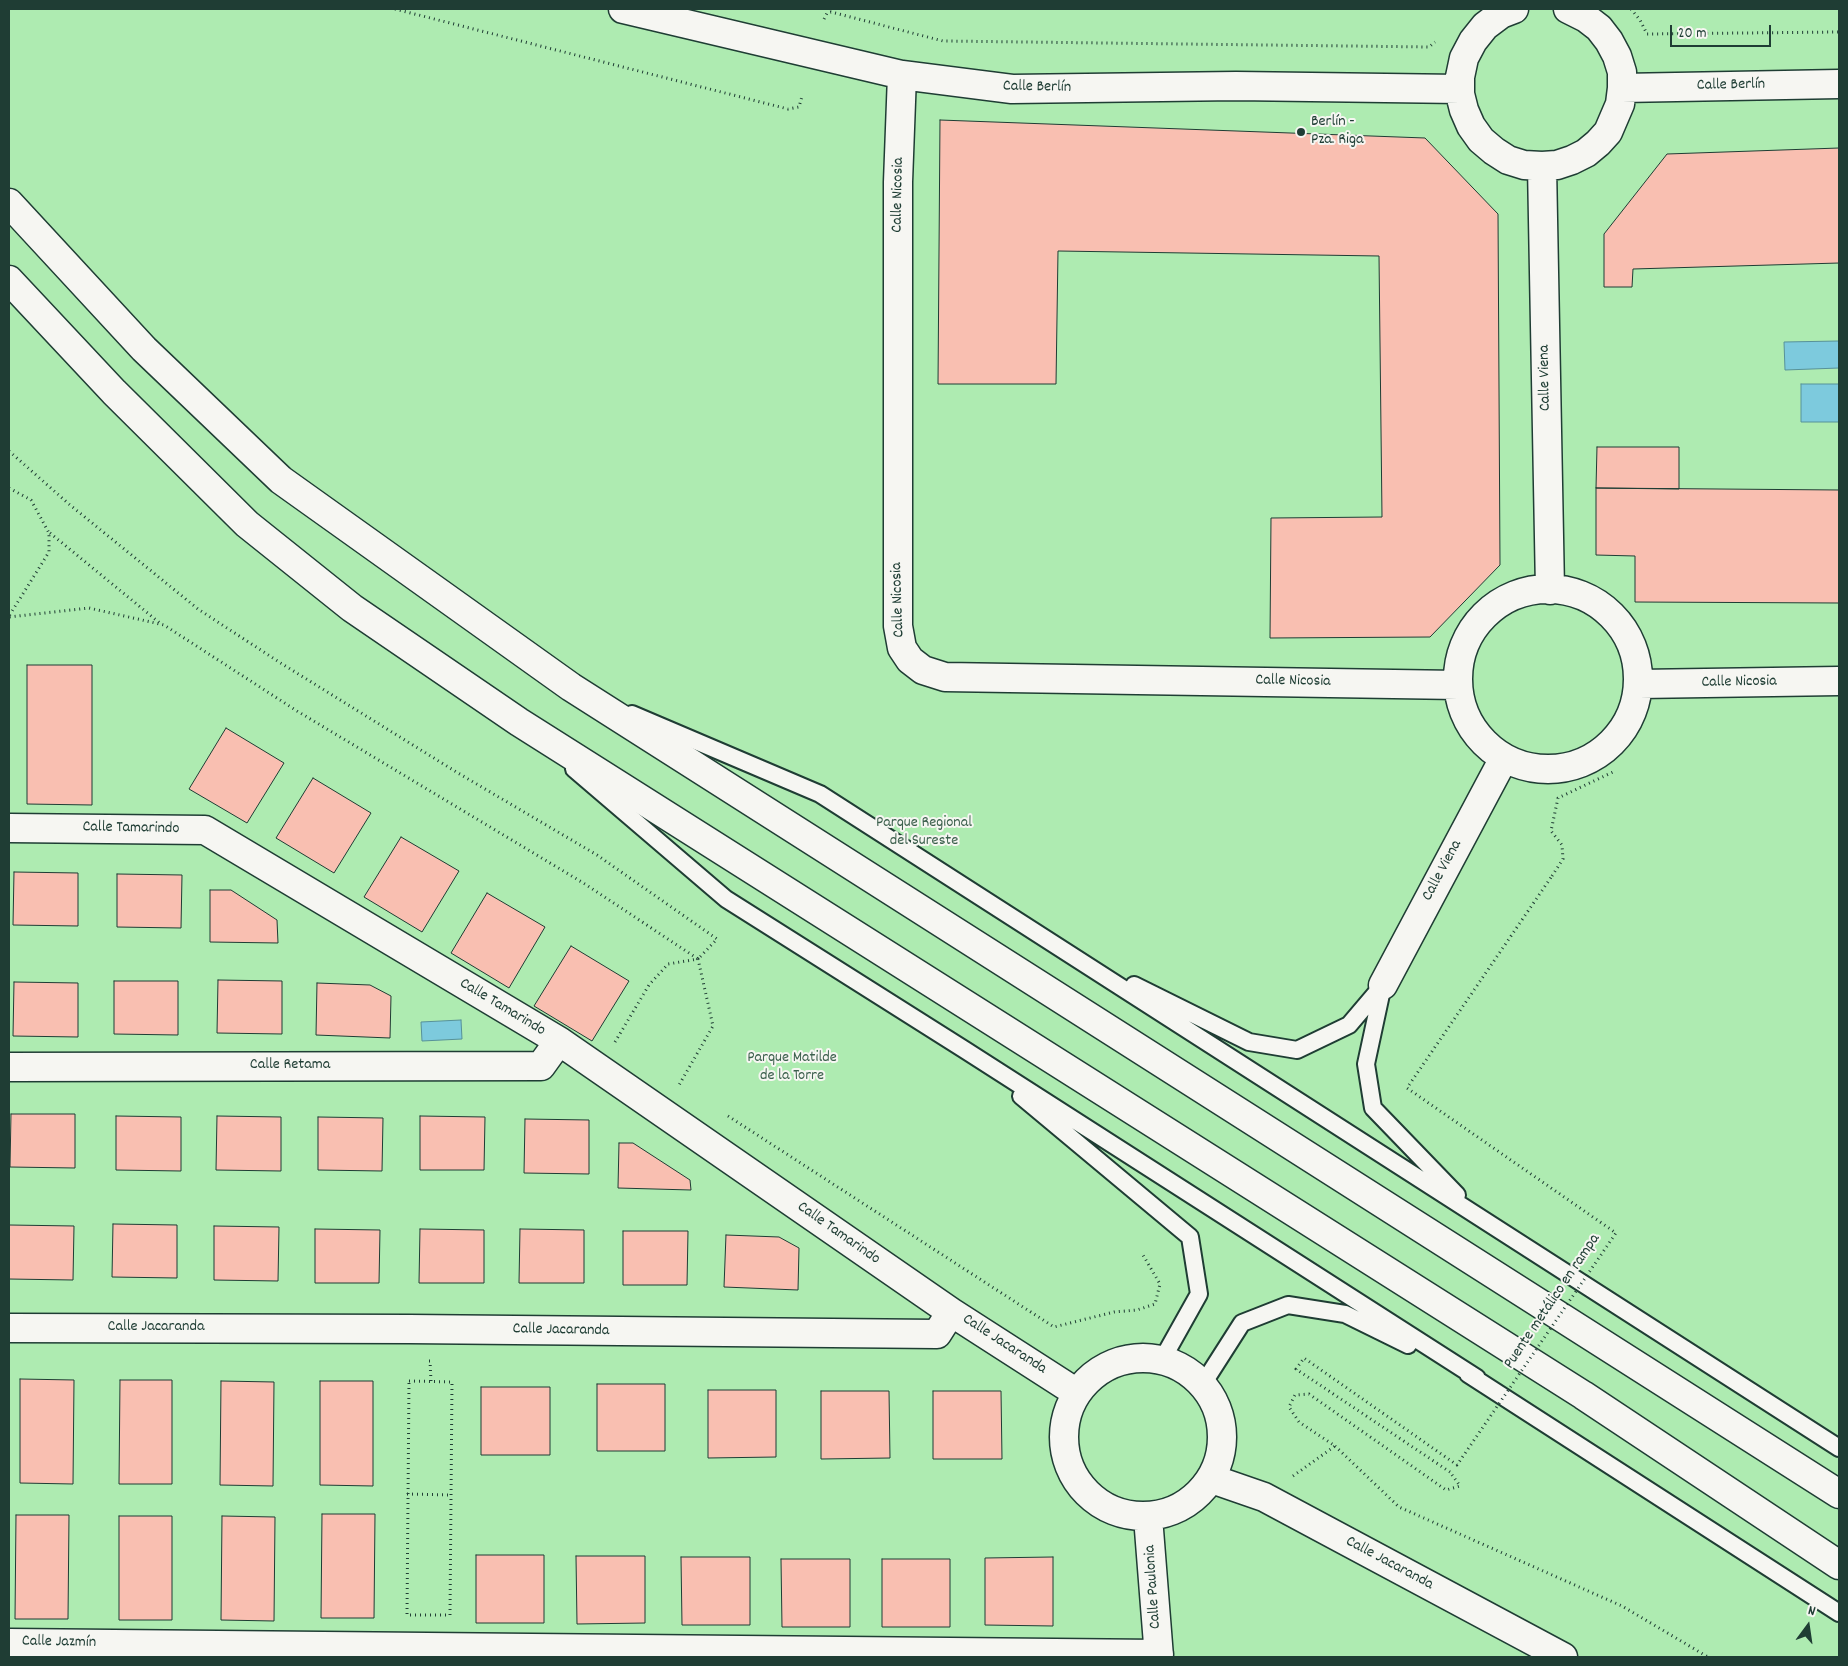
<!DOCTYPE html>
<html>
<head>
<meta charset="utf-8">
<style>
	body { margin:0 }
	#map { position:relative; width:1848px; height:1666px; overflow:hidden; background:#f6f6f2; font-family:Dekko,sans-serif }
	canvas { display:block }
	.frame { position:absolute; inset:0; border:10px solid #1f3d34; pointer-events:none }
	.north { position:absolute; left:1783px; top:1601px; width:50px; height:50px; -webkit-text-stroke:4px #f6f6f2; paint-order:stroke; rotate:14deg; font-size:14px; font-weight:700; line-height:20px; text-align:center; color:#1f3d34 }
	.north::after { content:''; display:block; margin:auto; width:18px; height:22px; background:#1f3d34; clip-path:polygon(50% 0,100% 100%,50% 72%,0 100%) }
	.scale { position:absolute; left:1670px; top:25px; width:101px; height:22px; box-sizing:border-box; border:2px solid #1f3d34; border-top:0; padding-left:6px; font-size:15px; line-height:18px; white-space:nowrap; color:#1f3d34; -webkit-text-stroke:4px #f6f6f2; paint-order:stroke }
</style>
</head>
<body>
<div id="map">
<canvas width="1848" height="1666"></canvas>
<div class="frame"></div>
<div class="north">N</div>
<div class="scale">20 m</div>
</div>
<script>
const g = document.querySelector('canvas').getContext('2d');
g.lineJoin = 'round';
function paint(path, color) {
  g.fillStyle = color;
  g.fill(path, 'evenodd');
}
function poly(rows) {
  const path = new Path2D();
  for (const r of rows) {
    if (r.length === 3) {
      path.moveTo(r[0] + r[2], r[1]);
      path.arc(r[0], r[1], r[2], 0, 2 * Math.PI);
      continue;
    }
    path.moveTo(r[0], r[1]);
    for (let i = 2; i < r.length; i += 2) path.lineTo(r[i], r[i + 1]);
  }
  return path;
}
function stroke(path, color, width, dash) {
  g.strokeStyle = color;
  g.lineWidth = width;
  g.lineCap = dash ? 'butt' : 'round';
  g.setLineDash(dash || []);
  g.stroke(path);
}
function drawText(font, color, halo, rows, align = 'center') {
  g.font = font + ' Dekko,sans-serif';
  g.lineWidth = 4;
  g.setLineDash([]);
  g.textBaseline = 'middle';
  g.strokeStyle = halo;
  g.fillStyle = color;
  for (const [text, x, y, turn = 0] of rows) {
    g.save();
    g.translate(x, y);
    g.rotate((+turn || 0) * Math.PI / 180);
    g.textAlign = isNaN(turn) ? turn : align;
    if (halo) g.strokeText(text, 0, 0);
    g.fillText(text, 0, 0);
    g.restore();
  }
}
paint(poly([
	[9,9,1839,9,1839,1657,9,1657]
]), '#aeebb1');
const water = poly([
	[1839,341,1839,368,1785,370,1784,342,1839,341],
	[1801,384,1839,384,1839,422,1801,422,1801,384],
	[461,1020,462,1039,422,1041,421,1022,461,1020]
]);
paint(water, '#7dcadd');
stroke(water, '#579299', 1);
const building = poly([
	[940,120,1425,138,1498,214,1500,565,1430,637,1270,638,1271,518,1382,517,1379,256,1058,251,1056,384,938,384,940,120],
	[1839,148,1839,263,1633,269,1632,287,1604,287,1604,234,1667,154,1839,148],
	[1597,447,1679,447,1679,489,1596,488,1597,447],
	[1596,488,1839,490,1839,603,1635,602,1635,556,1596,555,1596,488],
	[27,665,92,665,92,805,27,804,27,665],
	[226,728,284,763,247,823,189,789,226,728],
	[313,778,371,813,334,873,276,838,313,778],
	[401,837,459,871,422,932,364,897,401,837],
	[14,872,78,873,78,926,13,925,14,872],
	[117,874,182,875,181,928,117,927,117,874],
	[210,890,231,890,277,920,278,943,210,942,210,890],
	[487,893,545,927,509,988,451,953,487,893],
	[571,946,629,981,592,1041,534,1006,571,946],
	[218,980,282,981,282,1034,217,1033,218,980],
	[114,981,178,981,178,1035,114,1034,114,981],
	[14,982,78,983,78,1037,13,1036,14,982],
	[317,983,370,985,391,996,390,1038,316,1035,317,983],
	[11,1114,75,1114,75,1168,10,1167,11,1114],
	[116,1116,181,1117,181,1171,116,1170,116,1116],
	[217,1116,281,1117,281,1171,216,1170,217,1116],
	[420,1116,485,1117,484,1170,420,1170,420,1116],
	[318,1117,383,1118,382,1171,318,1170,318,1117],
	[525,1119,589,1120,589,1174,524,1173,525,1119],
	[619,1143,633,1143,690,1180,691,1190,618,1188,619,1143],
	[113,1224,177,1225,177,1278,112,1277,113,1224],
	[9,1225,74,1226,73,1280,9,1279,9,1225],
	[214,1226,279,1227,278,1281,214,1280,214,1226],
	[315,1229,380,1230,379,1283,315,1283,315,1229],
	[420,1229,484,1230,484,1283,419,1283,420,1229],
	[520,1229,584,1230,584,1283,519,1283,520,1229],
	[623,1231,688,1231,687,1285,623,1285,623,1231],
	[726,1235,779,1237,799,1248,798,1290,724,1287,726,1235],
	[20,1379,74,1380,73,1484,20,1483,20,1379],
	[120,1380,172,1380,172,1484,119,1484,120,1380],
	[221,1381,274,1382,273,1486,220,1485,221,1381],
	[320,1381,373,1381,373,1486,320,1485,320,1381],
	[597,1384,665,1384,665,1451,597,1451,597,1384],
	[481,1387,550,1387,550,1455,481,1455,481,1387],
	[708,1390,776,1390,776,1457,708,1458,708,1390],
	[821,1391,889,1391,890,1458,821,1459,821,1391],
	[933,1391,1001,1391,1002,1459,933,1459,933,1391],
	[322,1514,375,1514,374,1618,321,1618,322,1514],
	[16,1515,69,1515,68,1619,15,1619,16,1515],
	[119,1516,172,1516,172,1620,119,1620,119,1516],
	[222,1516,275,1517,274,1621,221,1620,222,1516],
	[476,1555,544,1555,544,1623,476,1623,476,1555],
	[576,1556,645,1556,645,1623,577,1624,576,1556],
	[681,1557,750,1557,750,1625,682,1625,681,1557],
	[1053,1557,1053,1626,985,1625,985,1558,1053,1557],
	[781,1559,850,1559,850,1627,782,1627,781,1559],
	[882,1559,950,1559,950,1627,882,1627,882,1559]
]);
paint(building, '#f9bfb1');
stroke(building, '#1f3d34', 1);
const lane = poly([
	[632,714,820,794,1839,1448],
	[574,769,726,899,965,1050,1477,1378],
	[1134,985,1249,1042,1297,1050,1349,1025,1383,985,1366,1064,1373,1108,1457,1195],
	[1021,1096,1190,1237,1199,1294,1162,1360],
	[1468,1374,1839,1613],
	[1203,1384,1242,1323,1288,1305,1345,1314,1408,1345]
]);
const street = poly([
	[623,9,902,75,1012,89,1236,86,1460,89],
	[1514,9,1501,14,1485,26,1473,41,1464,58,1460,77,1460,94,1464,110,1471,126,1481,140,1494,151,1508,160,1524,165,1542,166,1557,165,1572,160,1586,153,1598,143,1608,132,1620,104,1622,88,1622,72,1617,56,1609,41,1599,28,1586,18,1568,9],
	[902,75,898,182,898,626,902,648,910,660,923,670,945,677,1458,685],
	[1622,88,1839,84],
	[1542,166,1550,590],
	[1548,679,90],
	[1639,684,1839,681],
	[9,828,205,830,559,1041,951,1312],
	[1383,985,1504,758],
	[9,1067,541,1066,559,1041],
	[9,1328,409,1329,937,1334,951,1312,1077,1393],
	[1143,1437,79],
	[1212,1479,1264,1497,1563,1657],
	[1148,1517,1159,1657],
	[9,1643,1159,1654]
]);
const primary = poly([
	[9,203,144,349,281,480,571,687,1839,1494],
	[9,280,114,392,247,524,352,608,519,722,1583,1395,1839,1565]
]);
stroke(lane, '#1f3d34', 20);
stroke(street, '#1f3d34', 31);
stroke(primary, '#1f3d34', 31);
stroke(poly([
	[395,9,788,109,799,107,802,96],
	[1631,9,1640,20,1647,34,1839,32],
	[824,19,827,13,831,12,943,41,1429,47,1435,42],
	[9,451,70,505,198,609,279,662,458,773,597,855,717,939,698,959,585,884,297,711,164,625,89,608,9,617],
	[9,488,31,500,49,533,49,552,9,616],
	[50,533,161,624],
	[1552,876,1563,859,1562,845,1551,831,1558,798,1615,771],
	[615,1042,649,985,668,964,698,959,713,1026,679,1085,680,1086],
	[728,1116,1054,1327,1114,1312,1137,1310,1155,1304,1160,1284,1143,1255],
	[429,1361,430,1361,431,1381],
	[409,1381,452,1382,450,1615,407,1615,409,1381],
	[1335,1446,1399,1507,1622,1606,1708,1657],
	[1293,1476,1335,1446,1299,1422,1289,1407,1295,1395,1309,1394,1446,1490,1460,1486,1450,1472],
	[407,1494,451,1495]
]), '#1f3d34', 3, [1, 4]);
stroke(lane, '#f6f6f2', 16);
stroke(street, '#f6f6f2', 28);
stroke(primary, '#f6f6f2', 28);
stroke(poly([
	[1450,1472,1296,1369,1304,1358,1457,1465,1616,1233,1407,1088,1552,876]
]), '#1f3d34', 3, [1, 4]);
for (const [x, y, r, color] of [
	[1301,132,5,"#1f3d34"]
]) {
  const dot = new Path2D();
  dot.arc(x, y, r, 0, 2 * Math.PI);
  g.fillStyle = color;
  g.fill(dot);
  stroke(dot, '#f6f6f2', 2);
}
drawText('16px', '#1f3d34', '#f6f6f2', [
	["Calle Berlín",1731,86,-1],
	["Calle Berlín",1037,88,1],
	["Calle Nicosia",899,195,-89],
	["Calle Viena",1546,378,-91],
	["Calle Nicosia",899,600,-92],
	["Calle Nicosia",1293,682,1],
	["Calle Nicosia",1739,683,-1],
	["Calle Tamarindo",131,829,1],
	["Calle Viena",1443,871,-62],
	["Calle Tamarindo",502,1008,31],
	["Calle Retama",290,1066],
	["Calle Tamarindo",838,1234,35],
	["Puente metálico en rampa",1553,1302,-56],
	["Calle Jacaranda",156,1328],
	["Calle Jacaranda",561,1331,1],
	["Calle Jacaranda",1004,1345,33],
	["Calle Jacaranda",1389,1564,28],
	["Calle Paulonia",1154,1587,-94],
	["Calle Jazmín",59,1643,1]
]);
drawText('16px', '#1f3d34', '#f6f6f2', [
	["Berlín -",1311,123],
	["Pza. Riga",1311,141]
], 'left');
drawText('16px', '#3c604d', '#f6f6f2', [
	["Parque Regional",924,824],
	["del Sureste",924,842],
	["Parque Matilde",792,1059],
	["de la Torre",792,1077]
]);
</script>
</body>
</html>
